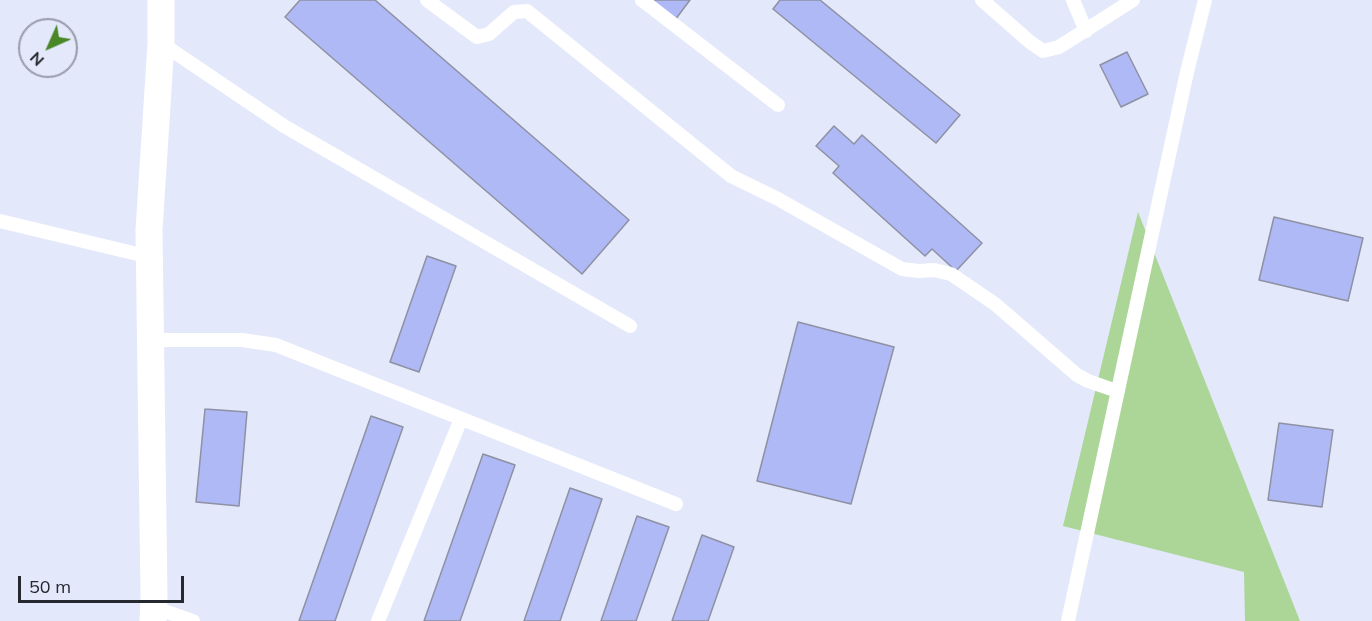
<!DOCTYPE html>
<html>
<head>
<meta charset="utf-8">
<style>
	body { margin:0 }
	#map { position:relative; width:1372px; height:621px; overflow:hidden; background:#e4e8fb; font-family:Mulish,sans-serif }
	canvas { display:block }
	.north { position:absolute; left:18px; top:18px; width:60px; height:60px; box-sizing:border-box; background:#e4e8fb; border:2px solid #989ba9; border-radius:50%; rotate:225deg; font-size:16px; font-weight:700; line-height:24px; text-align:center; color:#26282f }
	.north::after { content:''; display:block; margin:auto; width:21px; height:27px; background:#4a8726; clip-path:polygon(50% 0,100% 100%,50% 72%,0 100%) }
	.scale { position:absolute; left:18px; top:576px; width:166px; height:27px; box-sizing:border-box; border:3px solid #26282f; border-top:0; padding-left:8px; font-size:18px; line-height:21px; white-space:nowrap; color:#26282f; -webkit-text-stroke:4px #e4e8fb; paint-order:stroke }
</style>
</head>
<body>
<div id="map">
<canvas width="1372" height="621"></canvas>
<div class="north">N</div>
<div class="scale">50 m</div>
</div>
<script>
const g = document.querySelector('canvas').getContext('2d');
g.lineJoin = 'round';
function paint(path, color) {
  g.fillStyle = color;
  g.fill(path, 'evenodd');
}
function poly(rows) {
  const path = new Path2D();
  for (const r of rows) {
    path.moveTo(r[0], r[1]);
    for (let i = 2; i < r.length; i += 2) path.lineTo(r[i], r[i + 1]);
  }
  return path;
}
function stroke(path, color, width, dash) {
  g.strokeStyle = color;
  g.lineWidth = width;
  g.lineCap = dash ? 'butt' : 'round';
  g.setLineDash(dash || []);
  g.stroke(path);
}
paint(poly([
	[1138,212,1300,621,1245,621,1244,572,1063,526]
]), '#abd698');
const building = poly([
	[300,0,375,0,629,220,582,274,285,17,300,0],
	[650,0,690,0,675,20,650,0],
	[780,0,820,0,960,115,936,143,773,9,780,0],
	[1127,52,1148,94,1121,107,1100,65,1127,52],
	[834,126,854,144,862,135,982,243,956,271,932,249,925,256,833,173,839,166,816,146,834,126],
	[1274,217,1363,238,1348,301,1259,280,1274,217],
	[427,256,456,266,419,372,390,362,427,256],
	[798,322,894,347,851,504,757,481,798,322],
	[205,409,247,412,239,506,196,502,205,409],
	[371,416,403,427,335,621,299,621,371,416],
	[1279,423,1333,430,1322,507,1268,500,1279,423],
	[483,454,515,465,460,621,424,621,483,454],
	[570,488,602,499,560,621,524,621,570,488],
	[637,516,669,527,636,621,601,621,637,516],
	[702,535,734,547,708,621,672,621,702,535]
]);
paint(building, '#afb9f6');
stroke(building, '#8d91a2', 1.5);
stroke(poly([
	[427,0,477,37,489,34,514,12,527,11,731,176,778,199,902,269,919,271,934,270,951,274,995,304,1077,375,1088,381,1117,391],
	[642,0,778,105],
	[982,0,1030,42,1043,51,1059,47,1133,0],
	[1073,0,1086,31],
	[161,43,284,126,630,326],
	[0,221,150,257],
	[151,340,242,340,276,345,676,504],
	[153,607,193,621],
	[378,621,461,419],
	[1068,621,1187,72,1205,0]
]), '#fff', 14);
stroke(poly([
	[153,621,154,597,149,230,161,43,161,0]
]), '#fff', 27);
</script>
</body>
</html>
